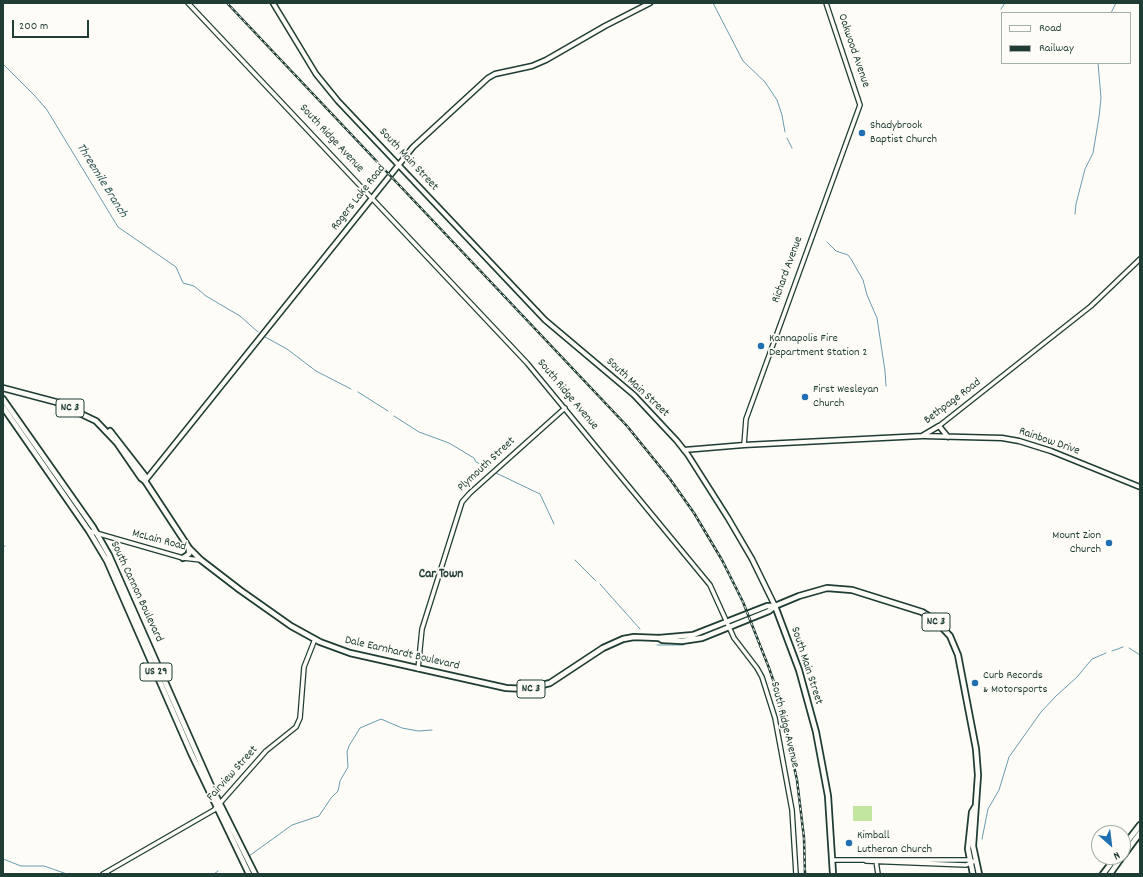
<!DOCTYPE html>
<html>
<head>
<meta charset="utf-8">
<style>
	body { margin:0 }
	#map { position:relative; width:1143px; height:877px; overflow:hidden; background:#fdfcf7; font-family:Dekko,sans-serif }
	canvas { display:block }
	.frame { position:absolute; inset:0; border:4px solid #1f3d34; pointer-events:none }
	.legend { position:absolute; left:1001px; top:12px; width:130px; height:52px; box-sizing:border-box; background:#fdfcf7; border:1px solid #a4b0a9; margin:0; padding:5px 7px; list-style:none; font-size:12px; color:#1f3d34 }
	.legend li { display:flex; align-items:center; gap:8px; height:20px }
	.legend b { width:20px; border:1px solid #a4b0a9 }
	.north { position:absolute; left:1091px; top:825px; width:40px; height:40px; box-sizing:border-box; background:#fdfcf7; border:1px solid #a4b0a9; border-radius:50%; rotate:152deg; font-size:11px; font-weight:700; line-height:16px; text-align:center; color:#1f3d34 }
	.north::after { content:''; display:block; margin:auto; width:14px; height:18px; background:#1f6fb2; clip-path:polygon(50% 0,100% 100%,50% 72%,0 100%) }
	.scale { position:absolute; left:12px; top:20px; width:77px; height:18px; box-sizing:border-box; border:2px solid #1f3d34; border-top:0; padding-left:5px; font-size:12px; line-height:14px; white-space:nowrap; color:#1f3d34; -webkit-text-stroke:3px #fdfcf7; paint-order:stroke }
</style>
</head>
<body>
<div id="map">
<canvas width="1143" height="877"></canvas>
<div class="frame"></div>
<ul class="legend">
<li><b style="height:5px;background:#fdfcf7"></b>Road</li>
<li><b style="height:5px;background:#1f3d34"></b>Railway</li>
</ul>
<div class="north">N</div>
<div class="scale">200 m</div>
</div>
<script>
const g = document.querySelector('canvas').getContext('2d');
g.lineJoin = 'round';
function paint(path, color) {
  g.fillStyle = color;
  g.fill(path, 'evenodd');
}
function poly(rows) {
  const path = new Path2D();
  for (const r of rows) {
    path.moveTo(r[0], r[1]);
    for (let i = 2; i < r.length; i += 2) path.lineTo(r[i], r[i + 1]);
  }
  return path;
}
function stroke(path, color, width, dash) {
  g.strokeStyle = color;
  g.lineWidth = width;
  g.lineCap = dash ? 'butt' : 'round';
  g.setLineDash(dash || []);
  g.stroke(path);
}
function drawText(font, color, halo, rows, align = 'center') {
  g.font = font + ' Dekko,sans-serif';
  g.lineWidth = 3.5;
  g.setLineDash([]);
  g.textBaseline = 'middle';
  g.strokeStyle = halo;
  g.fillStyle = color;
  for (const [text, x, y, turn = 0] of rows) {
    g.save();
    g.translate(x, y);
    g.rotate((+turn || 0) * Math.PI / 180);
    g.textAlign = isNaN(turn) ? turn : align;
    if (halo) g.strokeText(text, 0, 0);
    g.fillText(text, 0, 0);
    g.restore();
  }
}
paint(poly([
	[853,806,872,806,872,821,853,821]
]), '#c2e69f');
stroke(poly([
	[713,3,743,61,765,82,777,100,782,115,785,132],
	[1001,9,1005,3],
	[1111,13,1116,3],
	[3,64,35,96,47,110,118,227,176,267,183,283,194,286,206,296,240,316,258,332],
	[787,138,792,148],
	[1075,214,1076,204,1085,169,1093,153,1099,117,1101,98,1098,63],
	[827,242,836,251,848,255,851,259,863,280,867,295,877,318,885,371,886,386],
	[265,337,287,349,316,371,351,389],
	[358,392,388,411],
	[394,416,419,432,449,443,474,458,476,462,489,468],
	[496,473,540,494,554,524],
	[3,547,5,546],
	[575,560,596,581],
	[600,584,640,629],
	[657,645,684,645],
	[1129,648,1140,655],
	[1112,651,1123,647],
	[982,839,988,809,999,790,1009,757,1041,712,1056,696,1077,677,1092,659,1106,653],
	[1131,848,1140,840],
	[249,856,292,825,319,816,331,798,338,791,340,781,348,767,347,752,349,746,360,728,381,719,402,728,418,731,432,730],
	[3,859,21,866,44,866,67,874],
	[214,874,218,871]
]), '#6a9bad', 1);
const tertiary = poly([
	[188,3,527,363,710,585,734,638,757,668,762,677,775,718,792,810,796,874],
	[939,426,1091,306,1140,259],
	[744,445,746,419,860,105,826,3],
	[89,531,183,558,201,560],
	[418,669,422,629,462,502,470,493,565,408],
	[833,860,971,860],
	[866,861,966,865,975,861],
	[876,861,878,874],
	[103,874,214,810,266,751,296,727,300,718,304,667,315,639]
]);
const secondary = poly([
	[273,3,316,74,338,101,545,320,634,395,677,441,688,455,728,518,752,559,775,606],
	[924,436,1002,438,1019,441,1051,451,1140,487],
	[684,450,744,445,922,436,939,426,948,437],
	[145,481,413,147,488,78,495,74,532,66,546,60,605,26,650,3]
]);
const primary = poly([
	[3,388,56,402,96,421,117,443,141,478,145,481,189,548,201,560,240,590,291,626,320,642,350,653,506,688,526,689,550,683,603,648,623,639,634,637,659,638,693,635,767,606,775,606],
	[3,399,93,527,109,555,212,788,255,874],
	[3,407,89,531,107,561,191,753,249,874],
	[110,431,145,476,145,481],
	[183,558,189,554,189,548],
	[775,606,799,670,816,732,828,796,833,874],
	[659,638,662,640,682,641,702,638,769,611,775,606,799,596,827,588,852,590,922,612,935,620,950,636,958,655,976,749,978,775,973,846,979,874],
	[1123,847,1140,825],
	[1123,856,1140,833],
	[973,874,968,849,972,812,975,807],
	[1103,874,1116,857],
	[1110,874,1122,857]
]);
stroke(tertiary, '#1f3d34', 6);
stroke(secondary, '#1f3d34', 7);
stroke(primary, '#1f3d34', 8);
stroke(tertiary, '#fdfcf7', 3.5);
stroke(secondary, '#fdfcf7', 4);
stroke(primary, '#fdfcf7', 4.5);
const rail = poly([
	[227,3,627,426,670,479,694,513,722,560,743,602,769,668,778,694,797,780,804,838,805,874]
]);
stroke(rail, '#1f3d34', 2.5);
stroke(rail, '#fdfcf7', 1, [3]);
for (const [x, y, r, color] of [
	[862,133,4,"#1f6fb2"],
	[761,346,4,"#1f6fb2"],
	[805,397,4,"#1f6fb2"],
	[1109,543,4,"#1f6fb2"],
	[975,683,4,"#1f6fb2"],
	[849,843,4,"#1f6fb2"]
]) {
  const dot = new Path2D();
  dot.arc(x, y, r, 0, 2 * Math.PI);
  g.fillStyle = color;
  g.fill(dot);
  stroke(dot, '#fdfcf7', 1.5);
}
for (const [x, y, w] of [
	[70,408,28],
	[936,622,28],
	[156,672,32],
	[531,689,28]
]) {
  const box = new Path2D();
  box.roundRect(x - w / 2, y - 9, w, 18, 3);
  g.fillStyle = '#fdfcf7';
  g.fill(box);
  stroke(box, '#1f3d34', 1);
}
drawText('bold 11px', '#1f3d34', null, [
	["NC 3",70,408],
	["NC 3",936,622],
	["US 29",156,672],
	["NC 3",531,689]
]);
drawText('12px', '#1f3d34', '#fdfcf7', [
	["Oakwood Avenue",853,51,71],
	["South Ridge Avenue",331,139,47],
	["South Main Street",408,160,47],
	["Rogers Lake Road",359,198,-52],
	["Richard Avenue",788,270,-70],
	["South Main Street",637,388,43],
	["South Ridge Avenue",567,395,50],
	["Bethpage Road",953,402,-37],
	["Rainbow Drive",1049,442,19],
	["Plymouth Street",487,465,-43],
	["McLain Road",159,541,15],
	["South Cannon Boulevard",136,592,65],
	["Dale Earnhardt Boulevard",402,654,13],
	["South Main Street",806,666,72],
	["South Ridge Avenue",784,725,76],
	["Fairview Street",233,774,-48]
]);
drawText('12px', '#1f3d34', '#fdfcf7', [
	["Shadybrook",870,126],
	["Baptist Church",870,140],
	["Kannapolis Fire",769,339],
	["Department Station 2",769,353],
	["First Wesleyan",813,390],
	["Church",813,404],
	["Mount Zion",1101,536,"right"],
	["Church",1101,550,"right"],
	["Curb Records",983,676],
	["& Motorsports",983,690],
	["Kimball",857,836],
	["Lutheran Church",857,850]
], 'left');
drawText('italic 13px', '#385c5c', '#fdfcf7', [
	["Threemile Branch",101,181,58]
]);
drawText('bold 13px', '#1f3d34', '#fdfcf7', [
	["Car Town",441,575]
]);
</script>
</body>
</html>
